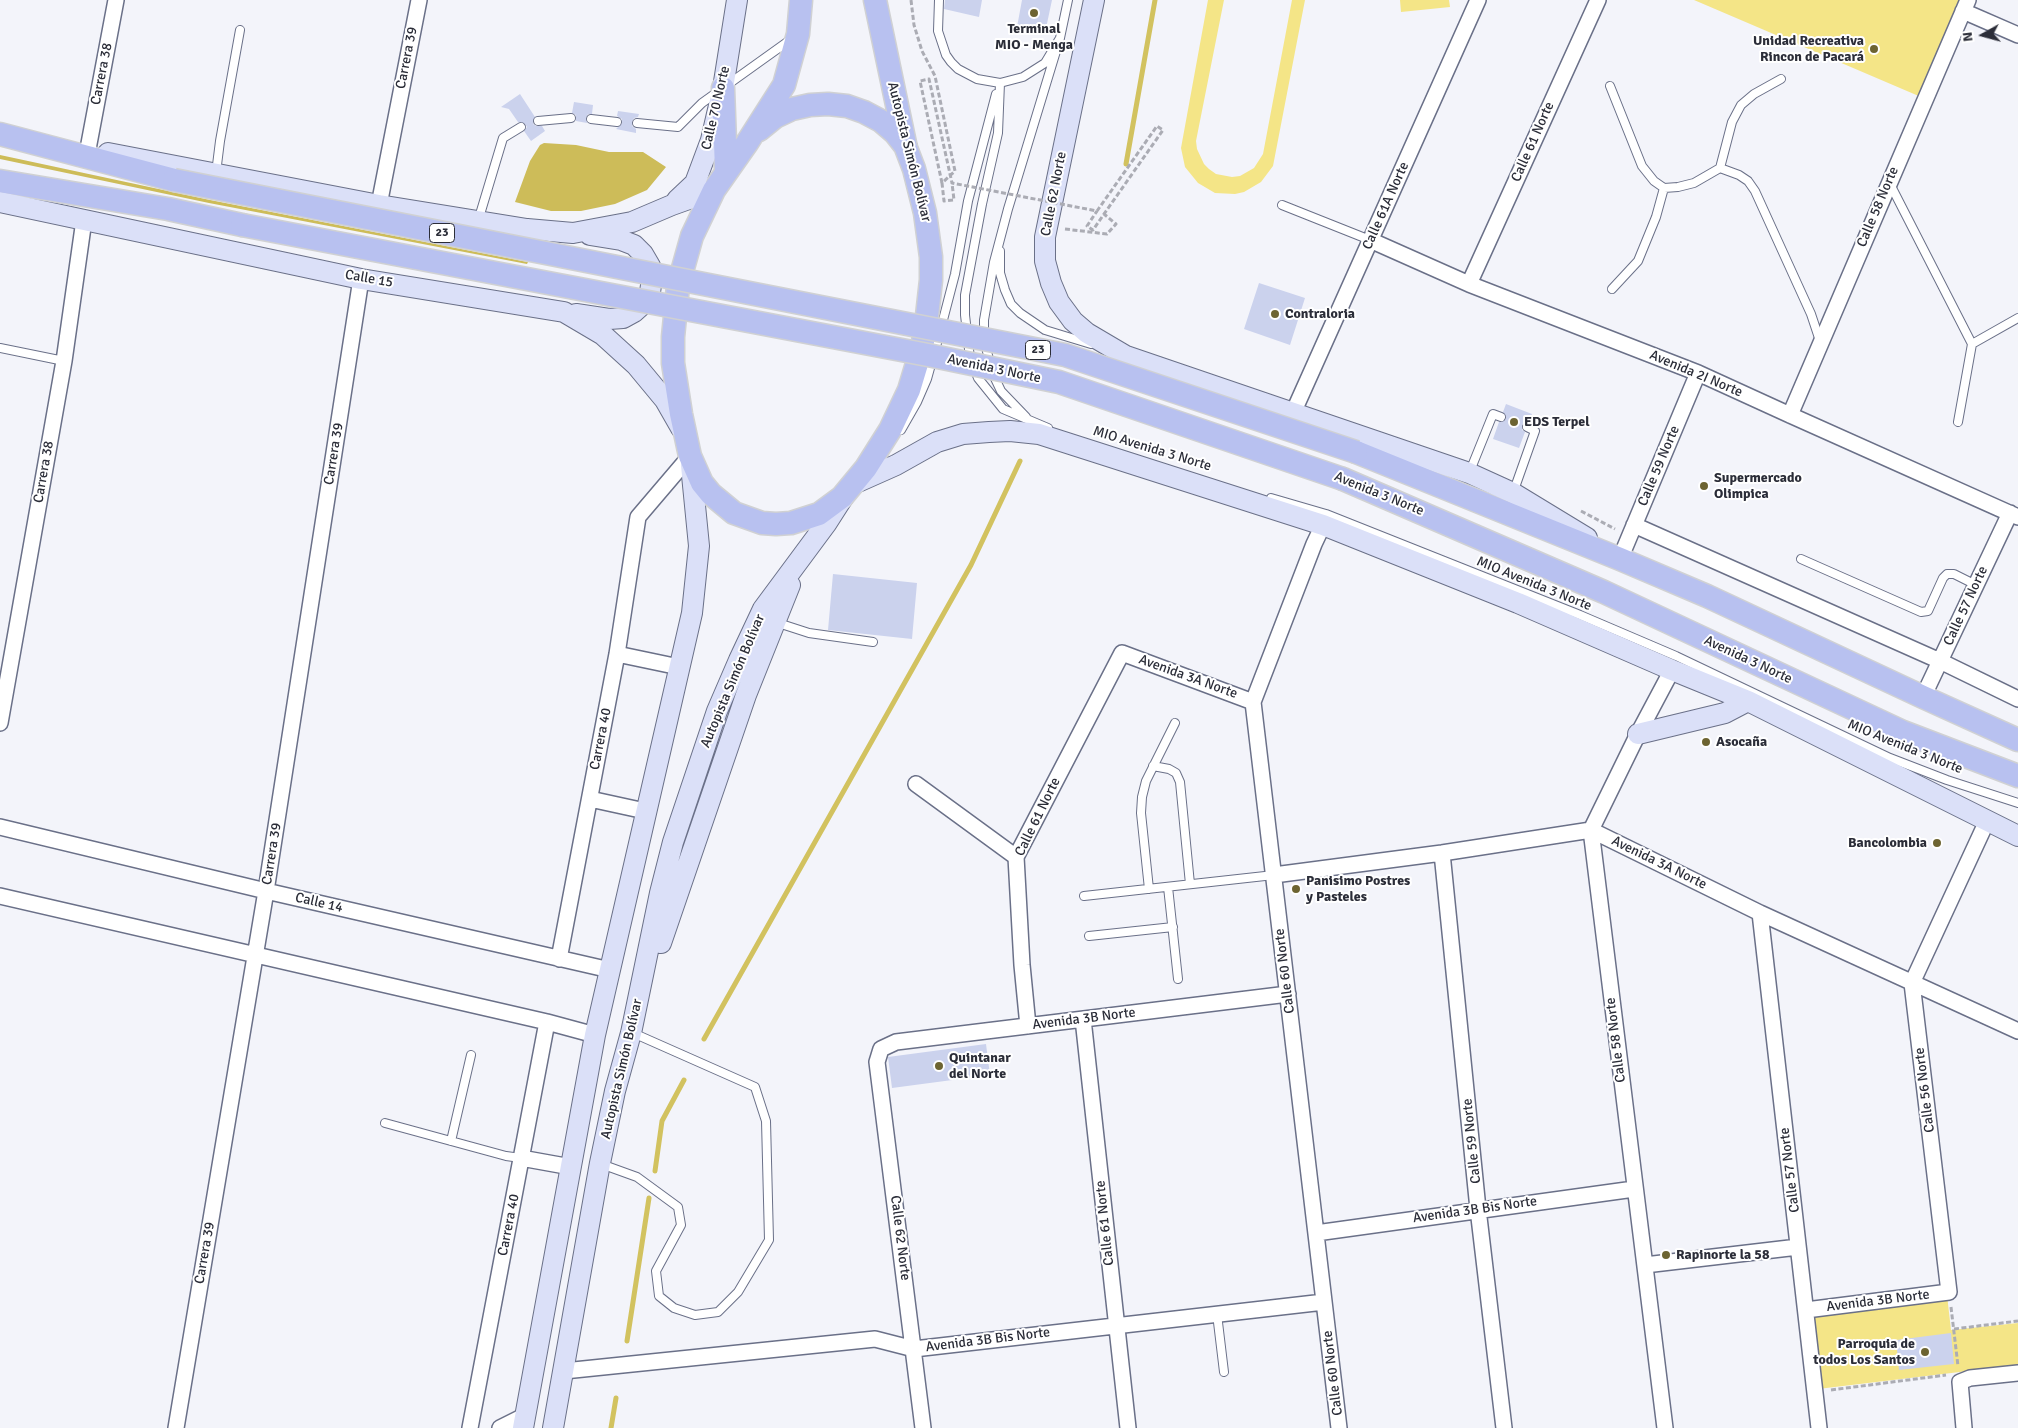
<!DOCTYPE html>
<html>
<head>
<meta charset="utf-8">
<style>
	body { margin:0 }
	#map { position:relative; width:2018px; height:1428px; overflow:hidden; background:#f3f4fa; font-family:Signika,sans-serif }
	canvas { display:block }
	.north { position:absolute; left:1958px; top:10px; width:50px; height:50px; -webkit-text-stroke:4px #fff; paint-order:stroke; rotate:263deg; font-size:14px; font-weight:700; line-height:20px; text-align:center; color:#2b2d38 }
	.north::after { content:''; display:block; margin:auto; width:18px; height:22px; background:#2b2d38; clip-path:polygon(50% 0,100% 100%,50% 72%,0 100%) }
</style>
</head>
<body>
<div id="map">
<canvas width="2018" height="1428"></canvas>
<div class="north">N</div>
</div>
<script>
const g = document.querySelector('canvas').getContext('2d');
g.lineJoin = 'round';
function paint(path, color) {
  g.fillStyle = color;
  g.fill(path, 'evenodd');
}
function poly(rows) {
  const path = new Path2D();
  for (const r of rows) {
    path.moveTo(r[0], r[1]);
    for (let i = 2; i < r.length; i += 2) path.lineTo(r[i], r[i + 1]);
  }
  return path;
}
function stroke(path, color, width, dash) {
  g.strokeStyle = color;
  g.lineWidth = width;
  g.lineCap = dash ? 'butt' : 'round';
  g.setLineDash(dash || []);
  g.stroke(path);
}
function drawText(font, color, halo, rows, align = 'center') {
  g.font = font + ' Signika,sans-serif';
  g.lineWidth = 4;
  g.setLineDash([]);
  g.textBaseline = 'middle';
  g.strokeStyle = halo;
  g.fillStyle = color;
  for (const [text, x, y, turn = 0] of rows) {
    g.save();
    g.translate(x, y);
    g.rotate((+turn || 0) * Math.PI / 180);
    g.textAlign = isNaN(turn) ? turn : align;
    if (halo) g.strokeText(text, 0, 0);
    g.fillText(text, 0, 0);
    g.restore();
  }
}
paint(poly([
	[1208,0,1224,0,1196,141,1197,149,1204,164,1209,169,1216,174,1232,177,1240,176,1254,168,1263,154,1292,0,1305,0,1273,166,1261,182,1244,192,1235,194,1215,193,1198,183,1185,167,1181,148],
	[1400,0,1449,0,1450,7,1401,12],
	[1694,0,1961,0,1921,97],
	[1947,1295,1951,1330,2018,1323,2018,1365,1818,1389,1809,1312]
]), '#f4e587');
paint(poly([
	[544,143,576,145,609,152,643,152,666,167,647,190,615,204,581,211,551,211,515,202,530,161,540,145],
	[0,155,210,200,528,262,527,264,209,203,0,159]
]), '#cdbc59');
stroke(poly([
	[1126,164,1155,0],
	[704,1039,971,565,1020,461],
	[655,1171,662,1121,684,1080],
	[627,1341,649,1198],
	[611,1428,616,1398]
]), '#d2c25f', 5);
paint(poly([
	[945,0,982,0,979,17,944,9],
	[1022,0,1052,0,1045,33,1017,27],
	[520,94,535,117,533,124,536,126,542,126,545,131,531,141,524,131,527,127,525,124,518,122,509,109,501,107],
	[574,102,593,105,592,114,588,114,586,118,587,123,576,121,576,115,572,113],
	[618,111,639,114,638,117,634,118,632,122,632,126,636,129,636,133,616,129,622,123,622,119,617,116],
	[1259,283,1305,298,1290,345,1244,329],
	[1506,404,1532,414,1529,422,1524,422,1522,425,1522,430,1525,432,1519,448,1493,439,1499,422,1506,419,1506,416,1503,412],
	[833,574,917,583,912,639,828,630],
	[986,1044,990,1075,892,1088,888,1057],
	[1951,1333,1954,1364,1899,1370,1896,1340]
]), '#cbd2ed');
const lane = poly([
	[939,0,938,31,946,55,951,62,958,69,977,79,1000,83,1023,77,1045,63,1060,38,1068,0],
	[1000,83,998,133,982,204,965,295,965,315,970,358,978,378,1003,409,1048,428],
	[1610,86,1642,166,1654,181,1664,188,1678,187,1694,183,1720,168,1739,175,1748,181,1755,191,1811,314,1820,341],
	[591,119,617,122],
	[538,121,571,118],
	[637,123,678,127,702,103,790,40],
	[1720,168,1732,122,1741,105,1754,94,1781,79],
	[216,173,220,141,240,30],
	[1889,182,1972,344,1958,422],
	[1282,205,1370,240],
	[478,221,503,138,521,127],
	[1000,251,1000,273,1005,290,1011,304,1020,313,1045,330,1091,344],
	[1612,289,1638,261,1656,217,1664,188],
	[1972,344,2018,318],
	[0,348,64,361],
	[1026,417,1001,391,992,372,984,339,984,320,994,262,1008,209,1060,38],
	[901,430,917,402,927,379,937,343,955,274,968,201,996,94],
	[1470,471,1493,414,1501,417],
	[1513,493,1535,431,1527,427],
	[1271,498,1326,514,1580,615,1676,656,1890,758,1947,780,2018,803],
	[1801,559,1921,612,1928,611,1943,578,1947,574,1954,574,1976,585],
	[775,622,809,633,873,642],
	[1153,766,1169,769,1176,773,1180,782,1190,884],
	[1168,887,1178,979],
	[1149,889,1141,813,1142,797,1146,781,1175,723],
	[1084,896,1274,875],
	[1089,936,1173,927],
	[385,1123,506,1156,521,1158],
	[451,1141,471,1055],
	[601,1164,637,1177,678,1207,681,1225,656,1271,659,1296,674,1308,695,1315,718,1312,738,1292,769,1240,766,1121,755,1087,633,1033],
	[1217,1314,1224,1372]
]);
const street = poly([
	[1963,11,2018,35],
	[88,149,116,0],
	[379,205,419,0],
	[1370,240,1469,284,1698,373,1790,415,2018,517],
	[1469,284,1598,0],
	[1293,413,1478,0],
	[1790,415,1968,0],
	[1323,525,1314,544,1253,702,1339,1428],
	[1634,525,1940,661,2018,699],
	[1620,559,1698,373],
	[617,654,679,667],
	[1923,697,2010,513],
	[0,723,64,361,84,220],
	[916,784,1016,857],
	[590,799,645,811],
	[0,827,266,891,610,970],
	[1442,853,1478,1209,1504,1428],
	[1274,875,1442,853,1591,830,1760,913,2018,1031],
	[0,896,547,1022,595,1035],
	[1760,913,1819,1428],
	[559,959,617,654,638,517,690,456],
	[1083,1019,1128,1428],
	[1028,1026,1022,965,1016,857,1122,653,1253,702],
	[521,1158,571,1167],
	[1316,1233,1634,1189],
	[1645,1265,1798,1247],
	[1806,1310,1949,1292,1912,983,1987,821],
	[564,1371,875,1339,914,1349,1324,1302],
	[176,1428,266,891,361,279],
	[470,1428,547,1022],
	[500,1428,526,1415],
	[923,1428,877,1062,881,1049,896,1042,1288,994],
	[1665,1428,1591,830,1638,734,1672,670],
	[1964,1428,1960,1382,1970,1378,2018,1373]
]);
const secondary = poly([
	[1094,0,1045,237,1045,261,1051,283,1059,302,1073,321,1087,333,1126,356,1469,473,1513,493,1587,538],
	[108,153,379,205,527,229,573,233,632,222,672,205,714,190],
	[677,200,695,183,711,140,723,88,737,0],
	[0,202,361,279,564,312,603,335,636,365,665,400,681,428],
	[576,314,609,319,623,318,634,312,644,303,650,292,652,279,650,266,643,254,634,245,621,240,590,235],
	[1638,734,1725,713,1748,701],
	[661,943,746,695,790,585],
	[523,1428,595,1035,692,613,699,546,691,465],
	[553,1428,600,1163,615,1091,631,1033,660,893,673,842,717,711,739,660,763,609,826,524,851,485,896,465,937,442,963,434,989,432,1010,431,1039,434,1323,525,1518,603,1672,670,1748,701,2018,836]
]);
const primary = poly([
	[801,0,798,34,784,85,747,143,714,190,692,236,678,286,673,337,673,363,681,414,690,456,702,483,711,494,734,513,762,523,776,524,791,523,819,514,842,497,866,468,890,430,909,390,922,347,926,325,931,280,931,257,925,213,914,169,906,148,875,0],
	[723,88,726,170],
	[759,130,775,117,792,109,810,105,828,104,847,106,864,112,881,121,895,133,906,147],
	[0,134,174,180],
	[0,181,168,209,242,225],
	[1356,452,1620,559,1707,596,1923,697,2018,740],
	[1343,479,1604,592,1903,732,2018,776]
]);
stroke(lane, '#6a7088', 10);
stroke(street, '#6a7088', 18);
stroke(secondary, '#6a7088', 22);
stroke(primary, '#d0d1d3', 25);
stroke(poly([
	[911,0,914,25,922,51,935,76,955,171,942,183,944,201,954,200,952,183],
	[1065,229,1107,234,1116,224,1104,214,1093,230,1087,226,1097,211],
	[1581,511,1615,529],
	[1951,1307,1958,1366],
	[1954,1329,2018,1321],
	[1831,1390,1946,1375]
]), '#abacb4', 3, [5, 2.5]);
stroke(lane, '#fff', 8);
stroke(street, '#fff', 15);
stroke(secondary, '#dbe0f8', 20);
stroke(primary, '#b8c1f0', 22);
const primaryBridge = poly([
	[174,180,1065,355,1356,452],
	[242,225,928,355,1059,382,1343,479]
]);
stroke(primaryBridge, '#d0d1d3', 25, []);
stroke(poly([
	[942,183,920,81,929,79,952,183,1097,211,1157,126,1163,130,1104,214]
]), '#abacb4', 3, [5, 2.5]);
stroke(primaryBridge, '#b8c1f0', 22);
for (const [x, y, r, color] of [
	[1034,13,5,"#6d6431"],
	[1874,49,5,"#6d6431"],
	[1275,314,5,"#6d6431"],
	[1514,422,5,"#6d6431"],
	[1704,486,5,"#6d6431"],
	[1706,742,5,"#6d6431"],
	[1937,843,5,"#6d6431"],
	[1296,889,5,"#6d6431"],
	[939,1066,5,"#6d6431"],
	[1666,1255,5,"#6d6431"],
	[1925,1352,5,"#6d6431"]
]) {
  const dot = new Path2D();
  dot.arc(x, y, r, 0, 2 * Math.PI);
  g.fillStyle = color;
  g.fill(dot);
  stroke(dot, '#fff', 2);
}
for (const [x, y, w] of [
	[442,233,25],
	[1038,350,25]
]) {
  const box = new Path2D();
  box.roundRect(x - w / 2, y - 9.5, w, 19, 4);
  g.fillStyle = '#fff';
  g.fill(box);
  stroke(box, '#2b2d38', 1);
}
drawText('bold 12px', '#2b2d38', null, [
	["23",442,233],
	["23",1038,350]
]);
drawText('bold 14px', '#2b2d38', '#fff', [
	["Terminal",1034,29,"center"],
	["MIO - Menga",1034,45,"center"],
	["Unidad Recreativa",1864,41,"right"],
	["Rincon de Pacará",1864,57,"right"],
	["Contraloria",1285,314],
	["EDS Terpel",1524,422],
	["Supermercado",1714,478],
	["Olimpica",1714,494],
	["Asocaña",1716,742],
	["Bancolombia",1927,843,"right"],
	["Panisimo Postres",1306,881],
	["y Pasteles",1306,897],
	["Quintanar",949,1058],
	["del Norte",949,1074],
	["Rapinorte la 58",1676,1255],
	["Parroquia de",1915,1344,"right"],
	["todos Los Santos",1915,1360,"right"]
], 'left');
drawText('14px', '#2b2d38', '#fff', [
	["Carrera 39",407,58,-79],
	["Carrera 38",102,74,-79],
	["Calle 70 Norte",716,108,-77],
	["Calle 61 Norte",1533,142,-66],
	["Autopista Simón Bolívar",909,152,76],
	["Calle 62 Norte",1054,194,-79],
	["Calle 61A Norte",1386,206,-66],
	["Calle 58 Norte",1878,207,-67],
	["Calle 15",369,279,10],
	["Avenida 3 Norte",994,369,12],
	["Avenida 2I Norte",1696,374,23],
	["MIO Avenida 3 Norte",1152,449,17],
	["Carrera 39",334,454,-81],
	["Calle 59 Norte",1659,466,-67],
	["Carrera 38",44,472,-80],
	["Avenida 3 Norte",1379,494,22],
	["MIO Avenida 3 Norte",1534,584,22],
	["Calle 57 Norte",1966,606,-65],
	["Avenida 3 Norte",1748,660,25],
	["Avenida 3A Norte",1188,677,20],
	["Autopista Simón Bolívar",733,681,-67],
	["Carrera 40",601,739,-79],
	["MIO Avenida 3 Norte",1905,747,22],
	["Calle 61 Norte",1038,817,-64],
	["Carrera 39",272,854,-81],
	["Avenida 3A Norte",1659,863,26],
	["Calle 14",319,903,13],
	["Calle 60 Norte",1285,971,-97],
	["Avenida 3B Norte",1084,1019,-7],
	["Calle 58 Norte",1616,1040,-97],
	["Autopista Simón Bolívar",622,1069,-77],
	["Calle 56 Norte",1925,1090,-97],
	["Calle 59 Norte",1472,1141,-96],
	["Calle 57 Norte",1790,1170,-97],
	["Avenida 3B Bis Norte",1475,1210,-8],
	["Calle 61 Norte",1105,1223,-96],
	["Carrera 40",509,1225,-79],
	["Calle 62 Norte",900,1238,83],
	["Carrera 39",205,1253,-80],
	["Avenida 3B Norte",1878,1301,-7],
	["Avenida 3B Bis Norte",988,1340,-7],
	["Calle 60 Norte",1333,1373,-97]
]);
</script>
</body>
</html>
